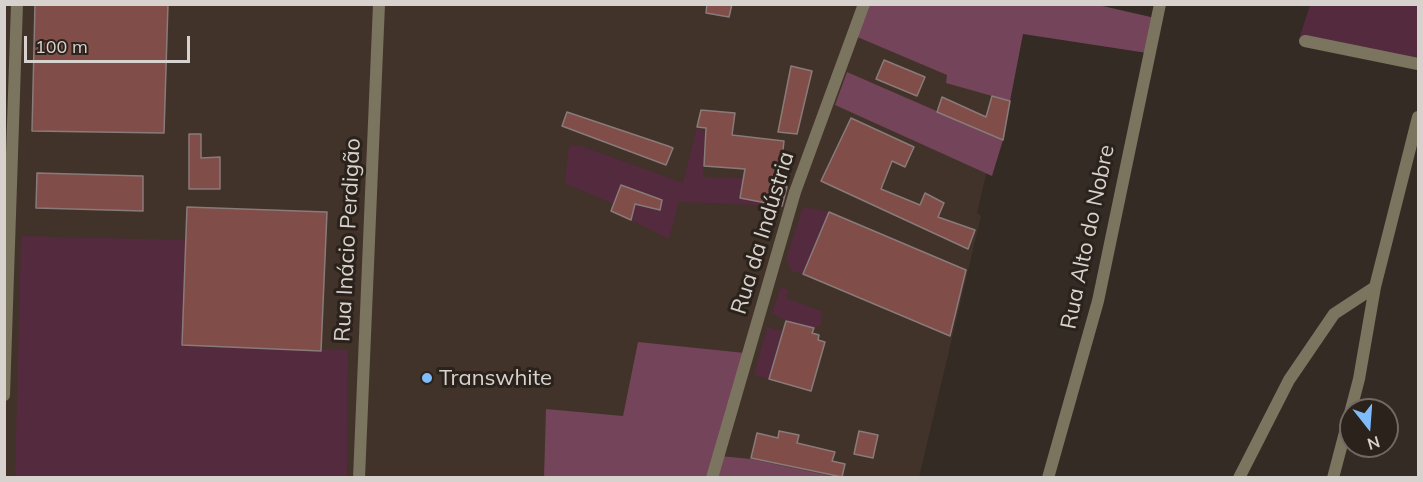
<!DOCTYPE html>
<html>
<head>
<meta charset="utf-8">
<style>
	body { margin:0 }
	#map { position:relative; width:1423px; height:482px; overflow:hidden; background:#342b25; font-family:Mulish,sans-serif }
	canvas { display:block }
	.frame { position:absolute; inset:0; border:6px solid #d8d2ce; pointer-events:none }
	.north { position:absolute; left:1339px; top:398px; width:60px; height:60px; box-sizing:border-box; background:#2a221b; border:2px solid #706863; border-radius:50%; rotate:163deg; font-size:16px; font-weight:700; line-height:24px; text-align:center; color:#d8d2ce }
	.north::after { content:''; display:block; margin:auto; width:21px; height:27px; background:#7ebdf9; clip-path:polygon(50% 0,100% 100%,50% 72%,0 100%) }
	.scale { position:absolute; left:24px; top:36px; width:166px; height:27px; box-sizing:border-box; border:3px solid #d8d2ce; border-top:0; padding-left:8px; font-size:18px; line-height:21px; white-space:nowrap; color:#d8d2ce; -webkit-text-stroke:4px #2a221b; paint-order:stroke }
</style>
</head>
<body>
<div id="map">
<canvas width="1423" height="482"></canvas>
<div class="frame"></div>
<div class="north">N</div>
<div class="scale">100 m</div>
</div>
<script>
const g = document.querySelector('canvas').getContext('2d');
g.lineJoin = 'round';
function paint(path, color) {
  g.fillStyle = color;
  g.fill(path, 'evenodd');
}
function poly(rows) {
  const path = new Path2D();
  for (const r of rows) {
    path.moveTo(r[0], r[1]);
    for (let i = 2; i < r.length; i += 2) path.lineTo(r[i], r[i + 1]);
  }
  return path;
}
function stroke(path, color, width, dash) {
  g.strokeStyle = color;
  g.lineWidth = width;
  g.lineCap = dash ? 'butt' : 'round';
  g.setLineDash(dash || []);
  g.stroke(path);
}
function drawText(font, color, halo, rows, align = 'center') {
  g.font = font + ' Mulish,sans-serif';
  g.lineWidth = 6;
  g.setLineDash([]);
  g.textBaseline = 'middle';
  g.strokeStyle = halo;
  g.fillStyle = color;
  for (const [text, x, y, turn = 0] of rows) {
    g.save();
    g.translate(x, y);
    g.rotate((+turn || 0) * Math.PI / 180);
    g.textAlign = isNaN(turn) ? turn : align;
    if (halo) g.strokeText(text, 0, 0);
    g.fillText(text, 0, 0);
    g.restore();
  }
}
paint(poly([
	[4,5,1026,5,977,213,981,216,919,477,5,477]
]), '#413329');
paint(poly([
	[1310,5,1418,5,1418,64,1299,39],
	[697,127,705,132,703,177,743,178,740,198,782,206,679,202,669,239,631,220,635,204,659,210,662,200,621,185,613,204,565,183,568,150,571,146,581,146,683,183],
	[803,207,829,212,803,274,792,271,786,259],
	[21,236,186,240,182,345,348,350,347,477,15,478],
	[781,287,788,290,786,298,821,311,821,325,814,328,786,321,772,313],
	[767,327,783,331,769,379,754,375]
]), '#542a3e');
paint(poly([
	[1094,4,1155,18,1147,53,1023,34,1010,101,946,83,947,75,855,36,867,5],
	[847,72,1003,140,992,176,835,105],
	[638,342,745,353,710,477,544,478,546,409,623,416],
	[720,456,751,459,836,477,714,478]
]), '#74445a');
const building = poly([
	[35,4,168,4,164,133,32,131,35,4],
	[707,4,732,4,729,17,706,13,707,4],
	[884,60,925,77,917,96,876,79,884,60],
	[791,66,812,71,797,134,778,132,791,66],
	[992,96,1010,101,1003,140,937,112,942,97,986,117,992,96],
	[701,110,735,113,732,135,784,141,779,185,787,187,782,206,740,198,745,169,704,166,706,128,697,127,701,110],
	[567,112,668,146,673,148,666,165,562,126,567,112],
	[851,118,914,147,905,167,892,161,881,189,920,205,925,193,944,203,938,217,975,230,968,249,821,181,851,118],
	[189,134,201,134,201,158,220,157,220,189,189,189,189,134],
	[37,173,143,176,143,211,36,208,37,173],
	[621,185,662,200,660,210,635,204,631,220,611,211,621,185],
	[187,207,327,212,321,351,182,345,187,207],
	[829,212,966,270,950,336,803,274,829,212],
	[786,321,814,328,812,333,819,335,818,340,825,342,811,391,769,379,786,321],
	[779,431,799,435,797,443,835,452,832,461,845,464,842,477,751,458,757,433,778,438,779,431],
	[859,431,878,435,873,458,854,454,859,431]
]);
paint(building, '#814d48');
stroke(building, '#897b7a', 1.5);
stroke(poly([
	[1305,41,1418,64],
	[4,395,17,4],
	[359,478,379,4],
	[712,478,795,192,864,4],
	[1048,478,1098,301,1160,4],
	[1239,478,1289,380,1334,314,1375,287],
	[1333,478,1359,379,1375,287,1418,117]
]), '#7b745f', 12);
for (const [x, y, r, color] of [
	[427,378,6,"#7ebdf9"]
]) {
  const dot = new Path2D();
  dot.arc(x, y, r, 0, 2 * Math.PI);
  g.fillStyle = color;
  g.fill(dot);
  stroke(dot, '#2a221b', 2);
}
drawText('22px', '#d8d2ce', '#2a221b', [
	["Rua da Indústria",763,233,-73],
	["Rua Alto do Nobre",1088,237,-78],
	["Rua Inácio Perdigão",348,240,-87]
]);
drawText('22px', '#d8d2ce', '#2a221b', [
	["Transwhite",439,378]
], 'left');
</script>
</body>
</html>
